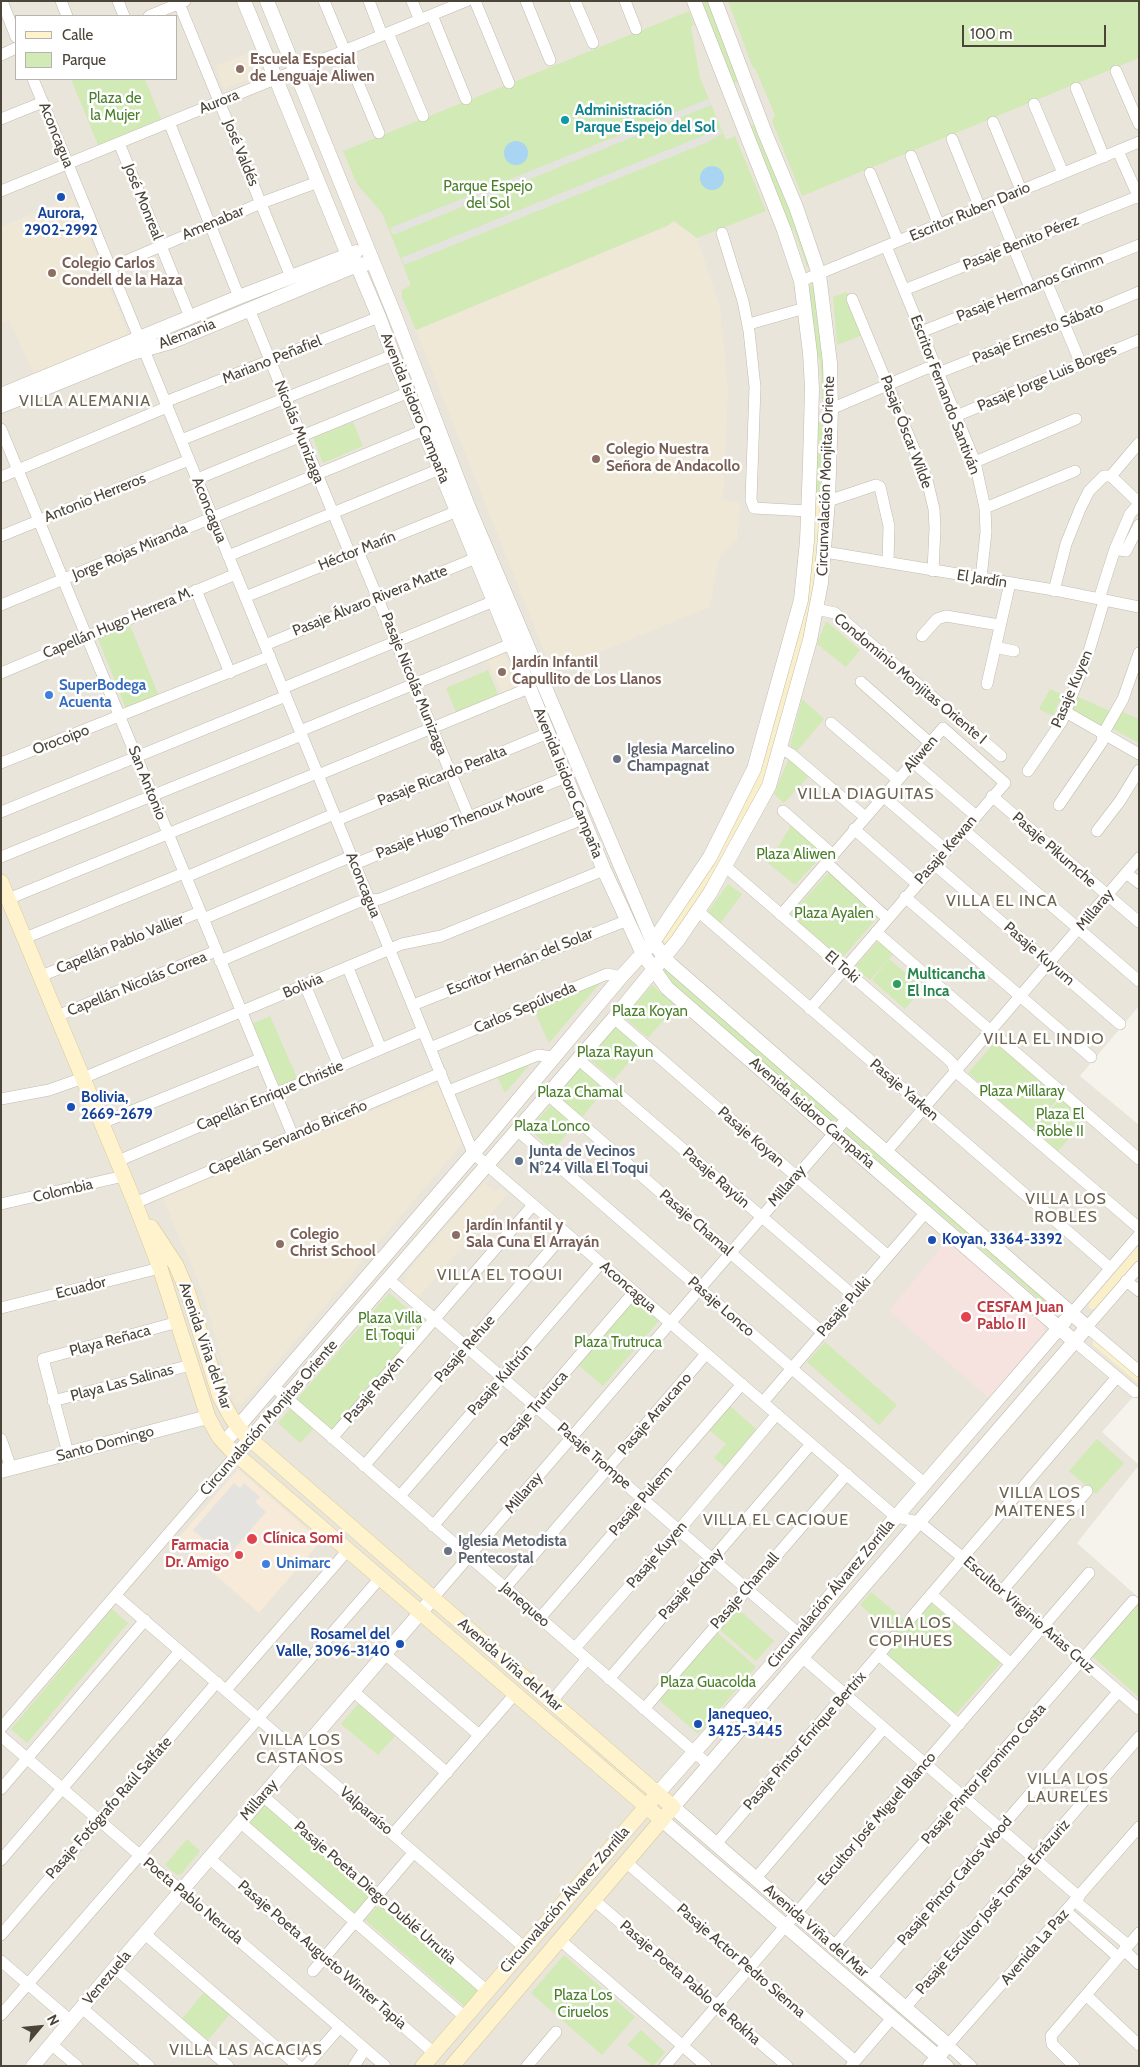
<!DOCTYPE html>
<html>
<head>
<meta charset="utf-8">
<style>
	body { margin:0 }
	#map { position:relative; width:1140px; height:2067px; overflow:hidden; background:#f6f3ec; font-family:Cabin,sans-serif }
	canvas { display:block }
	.frame { position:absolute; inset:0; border:2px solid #4b4439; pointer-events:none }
	.legend { position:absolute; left:15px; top:15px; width:162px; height:65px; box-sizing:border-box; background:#fff; border:1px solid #b7b4b0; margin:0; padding:6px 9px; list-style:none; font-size:15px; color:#4b4439 }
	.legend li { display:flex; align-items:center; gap:10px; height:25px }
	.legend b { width:25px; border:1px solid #b7b4b0 }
	.north { position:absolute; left:15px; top:2002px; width:50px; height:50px; -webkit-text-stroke:4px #fff; paint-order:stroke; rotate:62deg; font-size:14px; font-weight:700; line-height:20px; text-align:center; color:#4b4439 }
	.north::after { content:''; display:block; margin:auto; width:18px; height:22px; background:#4b4439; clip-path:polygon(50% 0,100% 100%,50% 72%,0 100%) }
	.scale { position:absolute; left:962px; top:25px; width:144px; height:22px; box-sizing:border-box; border:2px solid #4b4439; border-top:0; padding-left:6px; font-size:15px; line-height:18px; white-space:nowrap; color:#4b4439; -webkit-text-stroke:4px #fff; paint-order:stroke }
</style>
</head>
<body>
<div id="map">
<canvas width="1140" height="2067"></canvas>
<div class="frame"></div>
<ul class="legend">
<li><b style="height:6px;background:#fff3cd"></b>Calle</li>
<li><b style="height:14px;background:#d2eab5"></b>Parque</li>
</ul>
<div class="north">N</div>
<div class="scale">100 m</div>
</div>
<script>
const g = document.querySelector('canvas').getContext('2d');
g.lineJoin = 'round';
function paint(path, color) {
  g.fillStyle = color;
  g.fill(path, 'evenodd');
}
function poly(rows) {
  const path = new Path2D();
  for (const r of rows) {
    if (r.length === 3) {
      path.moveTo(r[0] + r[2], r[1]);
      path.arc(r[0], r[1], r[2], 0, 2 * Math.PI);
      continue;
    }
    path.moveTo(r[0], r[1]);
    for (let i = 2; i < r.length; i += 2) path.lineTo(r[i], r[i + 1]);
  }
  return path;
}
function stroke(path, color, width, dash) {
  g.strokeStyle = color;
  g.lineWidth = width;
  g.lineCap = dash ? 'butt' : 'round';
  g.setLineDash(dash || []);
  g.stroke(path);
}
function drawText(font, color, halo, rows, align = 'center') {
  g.font = font + ' Cabin,sans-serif';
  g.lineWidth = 5;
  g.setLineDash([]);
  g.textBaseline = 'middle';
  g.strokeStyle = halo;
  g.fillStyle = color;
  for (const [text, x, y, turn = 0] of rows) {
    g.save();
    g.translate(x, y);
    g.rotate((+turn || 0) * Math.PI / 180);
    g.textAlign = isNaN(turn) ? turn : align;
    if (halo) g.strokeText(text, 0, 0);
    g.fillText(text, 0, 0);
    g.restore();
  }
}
paint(poly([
	[1,1,1139,1,1139,1006,1080,1076,1139,1125,1139,1390,1102,1432,1139,1465,1077,1543,1139,1598,1139,2066,1,2066],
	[16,16,176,16,176,79,16,79]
]), '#eae5da');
paint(poly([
	[238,1469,321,1541,259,1613,176,1541]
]), '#f7ead8');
paint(poly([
	[256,50,265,73,224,89,215,66],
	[73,197,128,334,34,374,9,320,1,323,1,227],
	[674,221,697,238,720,307,728,392,723,500,740,503,737,540,719,558,710,607,552,671,416,330,667,226],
	[501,653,505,655,518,686,516,688,502,694,487,659],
	[438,1084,462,1144,241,1405,234,1402,202,1290,162,1197],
	[484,1182,496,1192,500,1187,508,1194,417,1299,402,1285,407,1278,404,1276]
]), '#efe8d6');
paint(poly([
	[947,1240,1044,1324,1044,1332,989,1398,889,1311]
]), '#f6e3e0');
paint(poly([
	[702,1,711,1,739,82,736,83,731,80],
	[728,1,1139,1,1139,58,802,196,772,121,775,115,755,68,753,68],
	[689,11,694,25,691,27,700,78,726,140,735,136,766,211,697,238,674,221,667,226,416,330,402,297,402,290,411,285,382,213,357,184,343,151],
	[71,79,145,79,161,119,98,145],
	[752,125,756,125,793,211,811,267,807,267,794,230,789,228,749,126],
	[811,284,815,285,827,385,825,403,822,402,820,360,816,356,808,288],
	[847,292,863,335,837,345,833,297],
	[823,420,825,422,823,492,814,492,817,424],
	[353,422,363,446,323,463,313,438],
	[826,621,860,650,846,667,817,644],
	[129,623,159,696,126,709,97,636],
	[488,670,498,694,456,712,446,688],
	[1050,689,1069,698,1065,705,1059,702,1053,716,1039,709],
	[1078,697,1110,711,1103,729,1072,711],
	[802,699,824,719,797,751,790,745],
	[1121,711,1139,719,1139,743,1113,729],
	[789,758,809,776,784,803,774,794],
	[792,824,825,852,795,885,768,863],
	[830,871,879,916,841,959,790,915],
	[728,884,742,894,719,925,707,913],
	[879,940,894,953,870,980,855,967],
	[889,959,923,988,905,1009,872,980],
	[666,967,837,1118,835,1121,829,1120,664,975,662,969],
	[601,982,549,1043,534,1010],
	[652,985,676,1006,648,1038,624,1017],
	[270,1016,298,1080,280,1087,252,1024],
	[616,1026,641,1047,614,1080,588,1058],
	[995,1042,1060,1096,1032,1129,968,1073],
	[531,1063,505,1093,497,1076],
	[580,1067,606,1088,582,1117,556,1095],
	[1061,1098,1085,1120,1058,1151,1034,1130],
	[551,1105,574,1126,553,1150,529,1129],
	[850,1126,1061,1311,1057,1313,1054,1312,847,1134,845,1131,846,1127],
	[389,1293,424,1323,331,1430,297,1399],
	[633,1299,659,1321,603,1386,578,1365],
	[825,1342,897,1405,879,1425,807,1362],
	[729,1405,757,1430,725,1467,714,1458,726,1444,708,1429],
	[291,1408,314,1428,300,1443,278,1423],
	[1097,1439,1124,1463,1096,1494,1069,1471],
	[871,1592,910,1625,930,1602,1001,1663,954,1716,885,1656,899,1639,860,1605],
	[1139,1602,1139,1697,1092,1656],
	[112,1609,128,1623,27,1743,11,1729],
	[738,1609,774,1641,756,1661,720,1630],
	[718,1633,756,1667,698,1734,659,1700],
	[358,1704,395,1736,378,1755,341,1724],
	[265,1803,371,1894,354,1913,248,1823],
	[187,1839,200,1851,181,1874,177,1875,165,1865],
	[380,1904,479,1990,464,2006,365,1920],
	[564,1955,635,2017,602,2055,531,1993],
	[204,1992,230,2014,208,2040,182,2019],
	[641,2030,665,2052,653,2066,627,2045]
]), '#d2eab5');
paint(poly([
	[814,492,823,492,820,564,800,654,767,776,722,865,687,919,666,944,661,939,699,884,775,715],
	[1139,1245,1139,1259,1096,1309,1090,1309,1088,1306,1092,1299],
	[1093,1339,1139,1372,1139,1384,1093,1345]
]), '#f9efc9');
paint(poly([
	[708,99,711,105,393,235,390,228],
	[720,129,722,134,708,142,404,265,401,258],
	[234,1483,240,1488,244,1483,260,1497,255,1502,266,1512,229,1555,219,1552,193,1530]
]), '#e5e3e0');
paint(poly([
	[516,153,12],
	[712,178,12]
]), '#a9d4f2');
const minor = poly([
	[2,1,16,37],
	[61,1,67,16],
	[118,1,124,16],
	[178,1,291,277],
	[324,1,379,133],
	[369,1,382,35],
	[412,1,420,20],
	[475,1,509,83],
	[526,1,550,60],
	[575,1,593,43],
	[625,1,636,29],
	[432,15,466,99],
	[149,16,185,1],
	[388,33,423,116],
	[1,55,16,48],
	[1116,71,1139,124],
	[33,79,473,1153,896,1517,919,1522,962,1557,1139,1709],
	[1076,88,1104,157],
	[1034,104,1063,173],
	[1,119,43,102],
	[169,122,239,297],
	[993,122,1021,190],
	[952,139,980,208],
	[119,143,190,317],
	[1118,151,1139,198],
	[911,156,939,225],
	[870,173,898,241],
	[1,191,466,1],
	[995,202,1030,288],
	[722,233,743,301,749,331,755,387,751,500,754,508,808,511],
	[886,246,975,462,985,508,986,532,981,578],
	[110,268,261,203,318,182],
	[801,281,1139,142],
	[1046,281,1081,364],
	[904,290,1139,196],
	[852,299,927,480,934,509,935,528,933,571],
	[249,309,350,554],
	[749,324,805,308],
	[921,332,1139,245],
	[938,373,1060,325,1139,292],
	[165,402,379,317],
	[831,409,927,368,936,369],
	[956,416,1139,340],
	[1,429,293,1136],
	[181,440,393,355],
	[975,462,1076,419],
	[1111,476,1139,503],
	[1,477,167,407],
	[197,479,409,392],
	[828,501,876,485,880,487,889,526,888,562],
	[985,508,1075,471],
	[1,536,189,460],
	[1115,549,1126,551,1139,525],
	[358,551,469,817],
	[825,552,1060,591,1139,607],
	[228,556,440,469],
	[196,590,230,673],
	[1054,591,1066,544,1080,509,1089,491,1104,476,1111,476,1139,443],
	[245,597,465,508],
	[1099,599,1115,549,1130,514,1139,504],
	[1,605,424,430],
	[816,609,835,613,1001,756],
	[922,636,937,619,946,616,999,625],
	[265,645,476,558],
	[995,647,1014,651],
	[1,673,236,574],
	[861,682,930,743],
	[987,684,1010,583],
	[283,688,494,601],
	[1064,711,1139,754],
	[831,723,898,780],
	[300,731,511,644],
	[780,748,791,754,865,817],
	[913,762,976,816],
	[1,763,270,656],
	[1028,771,1062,721,1089,651,1104,601],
	[318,775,529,688],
	[883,796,946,850],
	[992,796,1139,922],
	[1059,805,1102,742,1103,734,1123,699,1139,653],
	[783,811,833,855],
	[1,812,286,696],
	[337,820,548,733],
	[854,829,917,884],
	[964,830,1139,981],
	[1097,831,1120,801,1139,770],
	[1,857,302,735],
	[827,863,887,918],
	[355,864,566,777],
	[934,864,1120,1024],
	[725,866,947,1058,952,1063,955,1071,1139,1228],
	[1126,873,1139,883],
	[186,877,334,814],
	[905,897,1091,1057],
	[8,899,317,773],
	[698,911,1110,1268],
	[781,915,943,728,1005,783,810,1009],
	[203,919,352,856],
	[876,932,1139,1159],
	[25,938,184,873],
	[220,961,358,902,380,899,583,819],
	[348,968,381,1049],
	[41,976,200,912],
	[305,985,339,1066],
	[413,1005,628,920],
	[57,1016,216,951],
	[614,1018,888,1256],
	[430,1048,607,974,621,977],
	[578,1059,854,1296],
	[448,1091,538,1055,553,1057],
	[547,1094,823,1333],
	[1,1099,49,1090,83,1078,402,944,441,936,604,870],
	[102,1123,260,1059],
	[517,1130,925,1484],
	[886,1152,1139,858],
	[118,1161,423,1031],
	[135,1203,441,1073],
	[1,1204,124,1176],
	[1139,1267,1087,1327,1139,1371],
	[388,1279,799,1634],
	[1126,1281,1139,1291],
	[1,1308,160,1268],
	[1072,1313,1139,1235],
	[1074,1341,1135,1392],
	[273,1386,709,1765],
	[53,1401,191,1365],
	[763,1402,926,1212],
	[332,1438,533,1205],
	[1,1439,11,1468],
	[68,1453,43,1359,178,1322],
	[364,1466,565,1233],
	[400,1496,601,1263],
	[433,1526,634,1292],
	[505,1588,706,1354],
	[1002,1591,1087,1491],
	[932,1595,1011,1664],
	[116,1596,525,1948],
	[433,1598,847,1118],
	[540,1618,742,1384],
	[911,1618,1117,1377],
	[575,1648,679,1530,777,1414],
	[385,1654,479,1735],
	[879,1655,959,1725],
	[802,1657,1079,1897],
	[609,1679,811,1444],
	[226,1690,348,1550],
	[353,1691,447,1773],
	[552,1701,587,1659],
	[644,1709,847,1474],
	[1,1728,237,1454],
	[1,1736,385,2066],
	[1,1789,145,1620],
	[263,1796,487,1991],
	[240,1822,465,2017],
	[393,1834,515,1694],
	[716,1844,894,1637],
	[209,1858,434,2053],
	[1,1860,180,1651],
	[626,1862,855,2061],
	[756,1878,884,1728],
	[594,1900,787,2066],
	[1075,1901,1128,1945],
	[1066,1911,1118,1957],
	[145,1934,298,2066],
	[1,1935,217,1682],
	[560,1940,706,2066],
	[834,1946,1133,1601],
	[1124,1950,1139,1964],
	[1,1961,71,2021],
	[115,1968,228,2066],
	[313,1971,414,1852],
	[871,1978,1118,1692],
	[1086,1995,1139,2045],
	[82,2008,149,2066],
	[905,2008,1139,1737],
	[1,2015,380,1578],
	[51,2044,77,2066],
	[938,2057,948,2066],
	[306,2066,340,2027],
	[354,2066,365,2049],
	[527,2066,556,2032],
	[665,2066,1089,1573],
	[851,2066,892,2018],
	[971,2066,948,2045,1139,1827],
	[1074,2066,1052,2044,1051,2036,1139,1933]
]);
const tertiary = poly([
	[244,1,348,255,357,265,379,317,393,355,604,870,643,954,667,988,1074,1341],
	[267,1,395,316,468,506,653,942,670,964,1087,1327,673,1807,948,2045,930,2066],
	[1,395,239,297,356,252],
	[1,406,132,353,171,342,357,265,366,264],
	[224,1443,484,1141,621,977,653,942,710,857,754,769,801,600,807,541,810,463,812,388,810,353,801,281,784,230,694,1],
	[237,1454,614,1018,678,940,710,893,769,786,810,640,821,583,828,501,831,409,830,363,819,274,796,207,765,133,715,1],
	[1,1471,208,1417],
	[658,1793,799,1634,896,1517,1065,1321],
	[662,1820,938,2057],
	[33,2066,115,1968,433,1598]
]);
const secondary = poly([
	[1,882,135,1203,160,1268,208,1417,219,1437,230,1449,662,1820],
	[151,1227,176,1265,188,1293,220,1397,231,1417,241,1431,673,1807,452,2066],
	[423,2066,652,1800]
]);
stroke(minor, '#c2bbae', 12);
stroke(tertiary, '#c2bbae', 15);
stroke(secondary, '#d6c79b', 16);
stroke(minor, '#fff', 11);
stroke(tertiary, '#fff', 14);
stroke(secondary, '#fff3cd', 15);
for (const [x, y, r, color] of [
	[240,69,5,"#8d6e63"],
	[565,120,5,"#0f9aa8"],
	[61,197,5,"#1a4fb4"],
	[52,273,5,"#8d6e63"],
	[596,459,5,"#8d6e63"],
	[502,672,5,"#8d6e63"],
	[49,695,5,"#3f7fe0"],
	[617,759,5,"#6b7280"],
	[897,984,5,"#2e9e5b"],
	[71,1107,5,"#1a4fb4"],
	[519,1161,5,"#5c6f8a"],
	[456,1235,5,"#8d6e63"],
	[932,1240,5,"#1a4fb4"],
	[280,1244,5,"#8d6e63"],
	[966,1317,6,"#e0444e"],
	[252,1539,6,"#e0444e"],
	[448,1551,5,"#6b7280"],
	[239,1555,5,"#e0444e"],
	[266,1564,5,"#3f7fe0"],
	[400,1644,5,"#1a4fb4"],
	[698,1724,5,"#1a4fb4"]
]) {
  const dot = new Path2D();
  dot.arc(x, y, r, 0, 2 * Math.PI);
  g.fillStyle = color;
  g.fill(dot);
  stroke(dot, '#fff', 2);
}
drawText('bold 15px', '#785e54', '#fff', [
	["Escuela Especial",250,60],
	["de Lenguaje Aliwen",250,77],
	["Colegio Carlos",62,264],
	["Condell de la Haza",62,281],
	["Colegio Nuestra",606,450],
	["Señora de Andacollo",606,467],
	["Jardín Infantil",512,663],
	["Capullito de Los Llanos",512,680],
	["Jardín Infantil y",466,1226],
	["Sala Cuna El Arrayán",466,1243],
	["Colegio",290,1235],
	["Christ School",290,1252]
], 'left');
drawText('15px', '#4a7f2a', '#fff', [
	["Plaza de",115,99],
	["la Mujer",115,116],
	["Parque Espejo",488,187],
	["del Sol",488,204],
	["Plaza Aliwen",796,855],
	["Plaza Ayalen",834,914],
	["Plaza Koyan",650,1012],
	["Plaza Rayun",615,1053],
	["Plaza Millaray",1022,1092],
	["Plaza Chamal",580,1093],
	["Plaza El",1060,1115],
	["Roble II",1060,1132],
	["Plaza Lonco",552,1127],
	["Plaza Villa",390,1319],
	["El Toqui",390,1336],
	["Plaza Trutruca",618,1343],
	["Plaza Guacolda",708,1683],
	["Plaza Los",583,1996],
	["Ciruelos",583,2013]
]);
drawText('15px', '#4b4439', '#fff', [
	["Aurora",219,102,-22],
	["Aconcagua",56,135,68],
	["José Valdés",241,153,68],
	["José Monreal",143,202,68],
	["Escritor Ruben Dario",970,212,-23],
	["Amenabar",213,223,-23],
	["Pasaje Benito Pérez",1021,243,-22],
	["Pasaje Hermanos Grimm",1030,288,-22],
	["Pasaje Ernesto Sábato",1038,333,-22],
	["Alemania",187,334,-21],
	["Mariano Peñafiel",272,360,-22],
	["Pasaje Jorge Luis Borges",1047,378,-23],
	["Escritor Fernando Santiván",945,395,69],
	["Avenida Isidoro Campaña",415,408,68],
	["Nicolás Munizaga",299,432,68],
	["Pasaje Óscar Wilde",906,432,69],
	["Circunvalación Monjitas Oriente",826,476,-88],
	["Antonio Herreros",95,498,-22],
	["Aconcagua",209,510,68],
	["Héctor Marín",357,551,-22],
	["Jorge Rojas Miranda",130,552,-23],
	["El Jardín",982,579,9],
	["Pasaje Álvaro Rivera Matte",370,601,-22],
	["Capellán Hugo Herrera M.",118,623,-23],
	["Condominio Monjitas Oriente I",910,679,40],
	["Pasaje Nicolás Munizaga",414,684,68],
	["Pasaje Kuyen",1072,689,-67],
	["Orocoipo",61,740,-21],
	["Aliwen",921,754,-49],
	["Pasaje Ricardo Peralta",442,776,-22],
	["San Antonio",147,783,68],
	["Avenida Isidoro Campaña",568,783,68],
	["Pasaje Hugo Thenoux Moure",460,821,-22],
	["Pasaje Kewan",946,850,-49],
	["Pasaje Pikumche",1054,850,41],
	["Aconcagua",363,885,68],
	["Millaray",1095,910,-50],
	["Capellán Pablo Vallier",120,944,-22],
	["Pasaje Kuyum",1039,954,41],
	["Escritor Hernán del Solar",520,962,-22],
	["El Toki",842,967,41],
	["Capellán Nicolás Correa",137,984,-22],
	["Bolivia",303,986,-23],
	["Carlos Sepúlveda",525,1008,-23],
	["Pasaje Yarken",904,1090,41],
	["Capellán Enrique Christie",270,1096,-23],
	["Avenida Isidoro Campaña",812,1113,41],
	["Pasaje Koyan",751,1137,41],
	["Capellán Servando Briceño",288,1138,-23],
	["Pasaje Rayún",716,1178,41],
	["Millaray",787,1186,-49],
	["Colombia",63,1191,-13],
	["Pasaje Chamal",696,1223,41],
	["Aconcagua",628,1287,41],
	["Ecuador",81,1288,-14],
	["Pasaje Lonco",721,1307,41],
	["Pasaje Pulki",844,1307,-49],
	["Playa Reñaca",110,1341,-15],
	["Avenida Viña del Mar",205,1346,71],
	["Pasaje Rehue",465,1349,-49],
	["Pasaje Kultrún",500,1380,-49],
	["Playa Las Salinas",122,1383,-15],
	["Pasaje Rayén",374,1390,-49],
	["Pasaje Trutruca",534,1409,-49],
	["Pasaje Araucano",655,1414,-49],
	["Circunvalación Monjitas Oriente",269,1418,-49],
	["Santo Domingo",105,1444,-15],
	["Pasaje Trompe",594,1456,41],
	["Millaray",524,1493,-49],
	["Pasaje Pukem",641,1501,-49],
	["Pasaje Kuyen",657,1555,-49],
	["Pasaje Kochay",691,1584,-49],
	["Pasaje Chamall",745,1591,-49],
	["Circunvalación Álvarez Zorrilla",831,1594,-50],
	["Janequeo",525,1605,41],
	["Escultor Virginio Arias Cruz",1029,1615,41],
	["Avenida Viña del Mar",510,1665,41],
	["Pasaje Pintor Enrique Bertrix",805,1741,-49],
	["Pasaje Pintor Jeronimo Costa",984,1774,-49],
	["Millaray",259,1800,-49],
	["Pasaje Fotógrafo Raúl Salfate",109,1808,-49],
	["Valparaíso",366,1811,41],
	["Escultor José Miguel Blanco",877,1819,-49],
	["Pasaje Pintor Carlos Wood",955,1881,-49],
	["Pasaje Poeta Diego Dublé Urrutia",375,1893,41],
	["Circunvalación Álvarez Zorrilla",565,1900,-49],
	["Poeta Pablo Neruda",193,1901,40],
	["Pasaje Escultor José Tomás Errázuriz",993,1907,-49],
	["Avenida Viña del Mar",816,1931,41],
	["Avenida La Paz",1035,1947,-49],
	["Pasaje Poeta Augusto Winter Tapia",322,1955,41],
	["Pasaje Actor Pedro Sienna",741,1961,41],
	["Venezuela",107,1978,-50],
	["Pasaje Poeta Pablo de Rokha",690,1983,41]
]);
drawText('bold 15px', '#0d838f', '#fff', [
	["Administración",575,111],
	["Parque Espejo del Sol",575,128]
], 'left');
drawText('bold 15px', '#164399', '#fff', [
	["Aurora,",61,214,"center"],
	["2902-2992",61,231,"center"],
	["Bolivia,",81,1098],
	["2669-2679",81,1115],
	["Koyan, 3364-3392",942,1240],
	["Rosamel del",390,1635,"right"],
	["Valle, 3096-3140",390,1652,"right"],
	["Janequeo,",708,1715],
	["3425-3445",708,1732]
], 'left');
drawText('bold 15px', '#366cbe', '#fff', [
	["SuperBodega",59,686],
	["Acuenta",59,703],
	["Unimarc",276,1564]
], 'left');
drawText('bold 15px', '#5b616d', '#fff', [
	["Iglesia Marcelino",627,750],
	["Champagnat",627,767],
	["Iglesia Metodista",458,1542],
	["Pentecostal",458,1559]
], 'left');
drawText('bold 15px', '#27864d', '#fff', [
	["Multicancha",907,975],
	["El Inca",907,992]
], 'left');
drawText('bold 15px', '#4e5e75', '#fff', [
	["Junta de Vecinos",529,1152],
	["N°24 Villa El Toqui",529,1169]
], 'left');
drawText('bold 15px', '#be3a42', '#fff', [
	["CESFAM Juan",977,1308],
	["Pablo II",977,1325],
	["Clínica Somi",263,1539],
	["Farmacia",229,1546,"right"],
	["Dr. Amigo",229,1563,"right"]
], 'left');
g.letterSpacing = '1px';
drawText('16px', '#6e6250', '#fff', [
	["VILLA ALEMANIA",85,401],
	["VILLA DIAGUITAS",866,794],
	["VILLA EL INCA",1002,901],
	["VILLA EL INDIO",1044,1039],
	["VILLA LOS",1066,1199],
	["ROBLES",1066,1217],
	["VILLA EL TOQUI",500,1275],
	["VILLA LOS",1040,1493],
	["MAITENES I",1040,1511],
	["VILLA EL CACIQUE",776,1520],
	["VILLA LOS",911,1623],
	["COPIHUES",911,1641],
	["VILLA LOS",300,1740],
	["CASTAÑOS",300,1758],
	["VILLA LOS",1068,1779],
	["LAURELES",1068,1797],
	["VILLA LAS ACACIAS",246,2050]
]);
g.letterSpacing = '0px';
</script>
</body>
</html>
